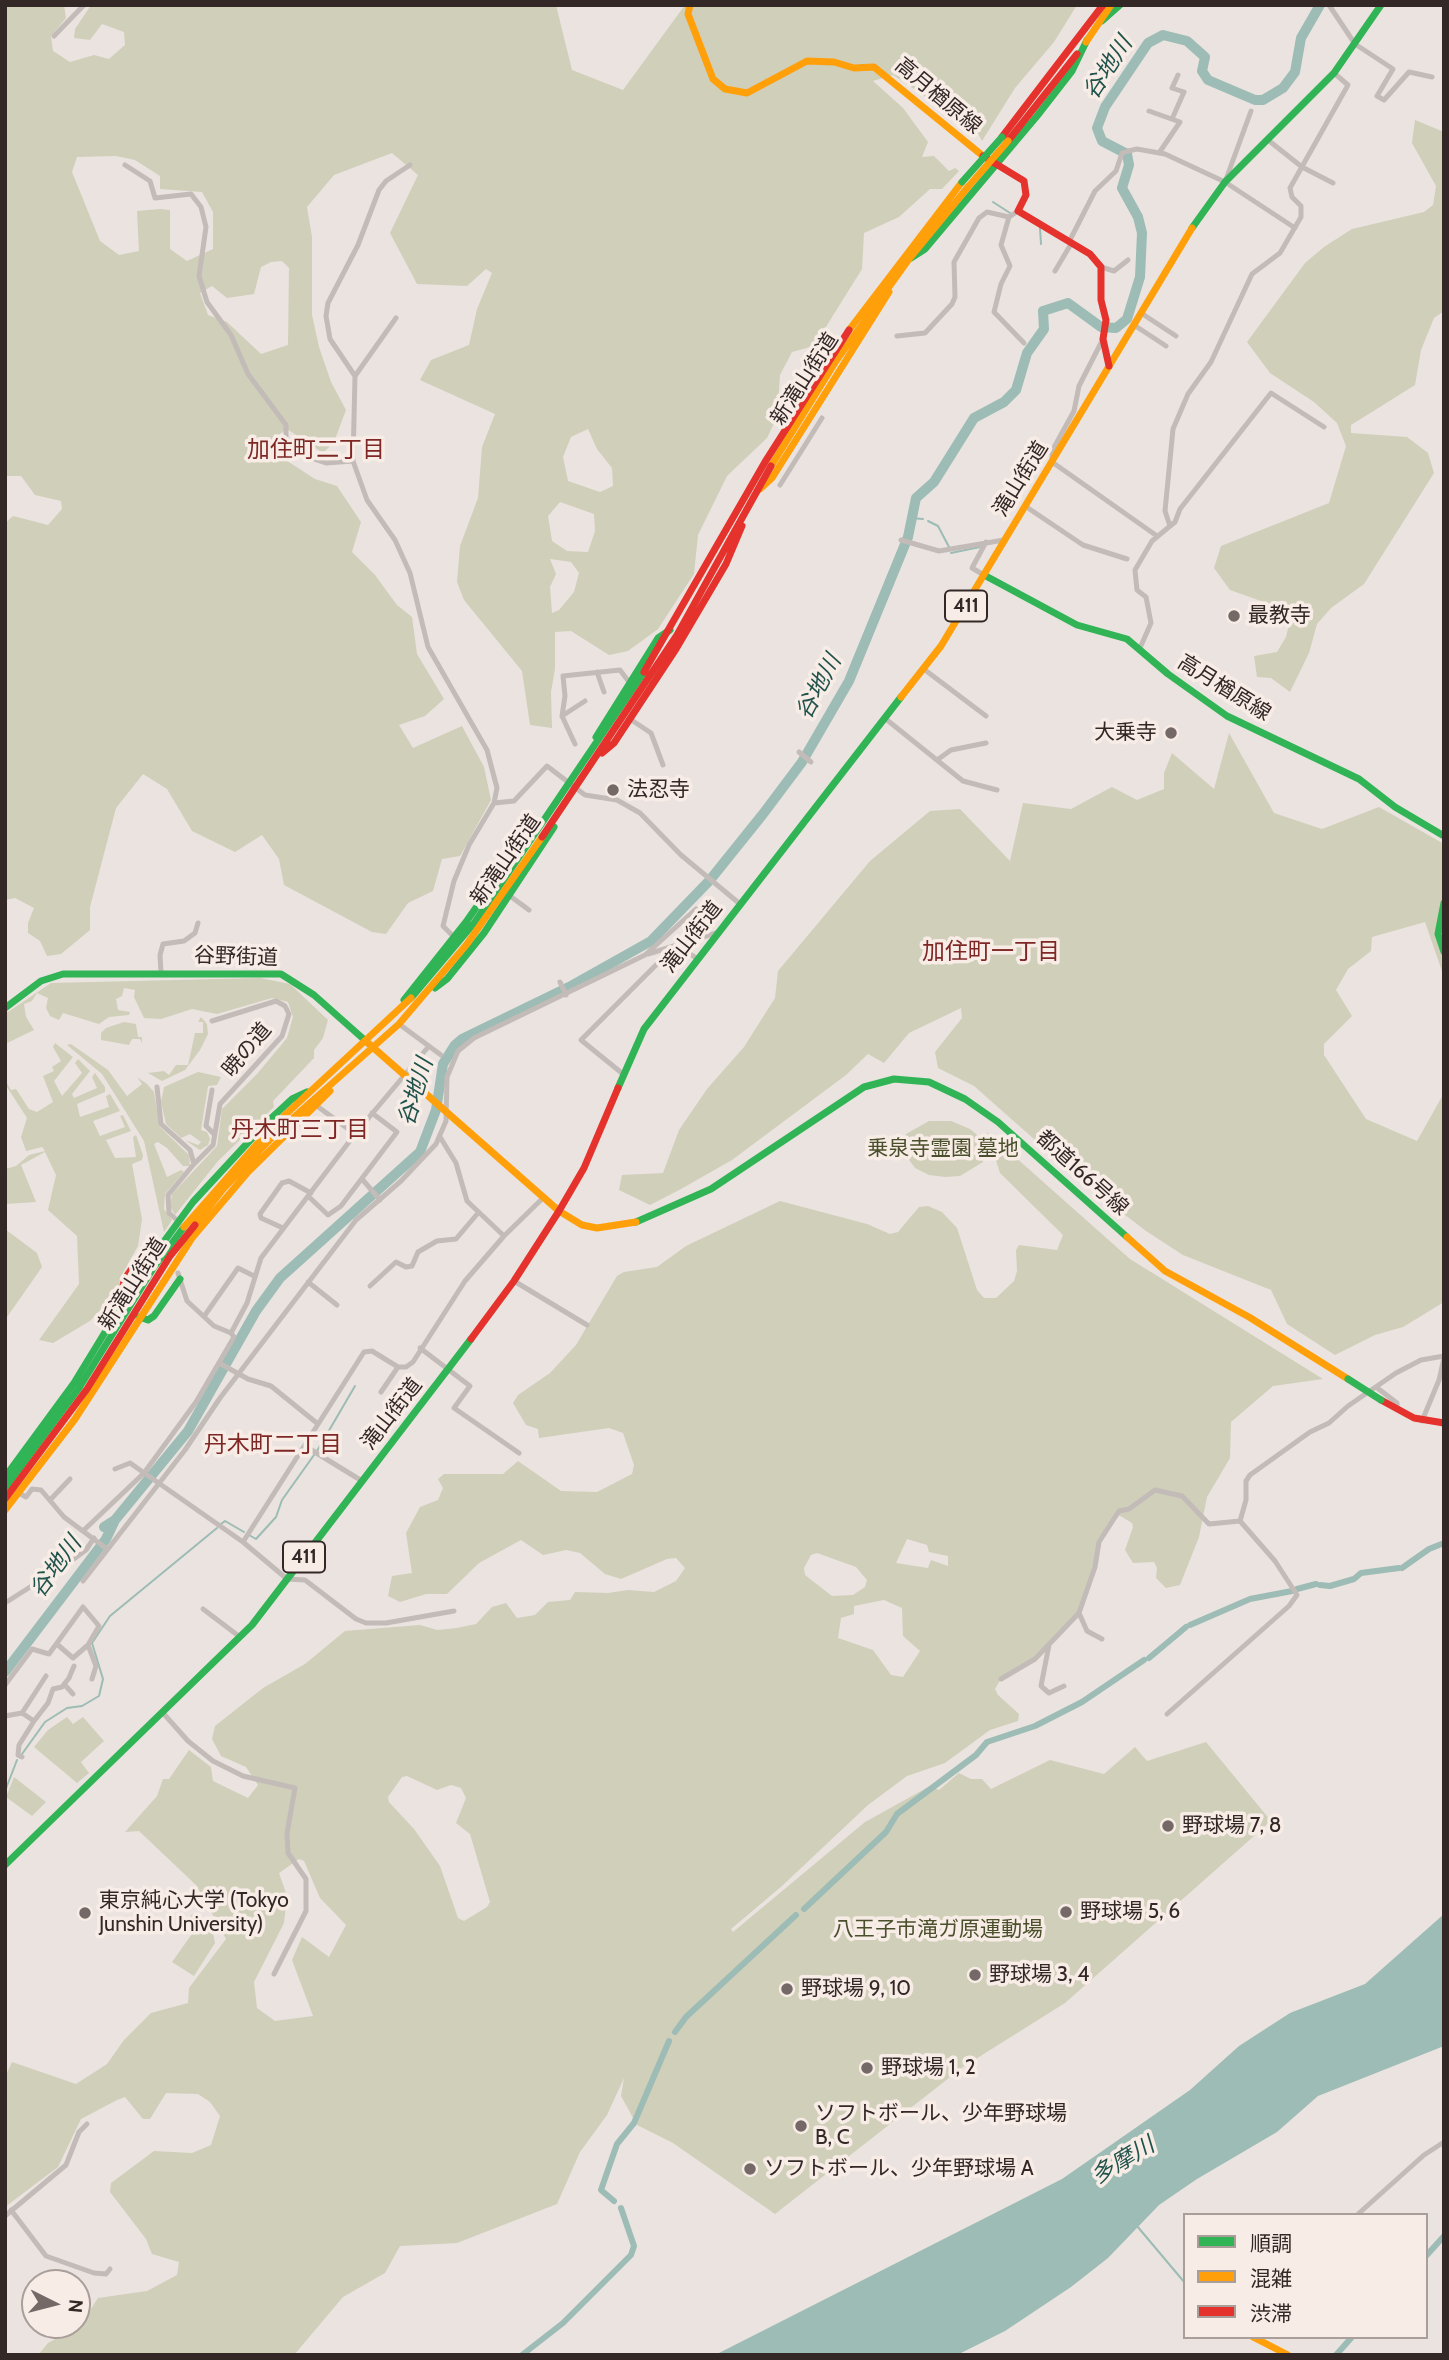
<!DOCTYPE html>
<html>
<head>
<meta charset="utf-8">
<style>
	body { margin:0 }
	#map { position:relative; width:1449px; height:2360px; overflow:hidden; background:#ebe3df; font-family:Cabin,"Noto Sans JP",sans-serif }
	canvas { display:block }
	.frame { position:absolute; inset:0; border:7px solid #342827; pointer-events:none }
	.legend { position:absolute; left:1183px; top:2213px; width:245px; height:126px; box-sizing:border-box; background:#f8ece6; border:2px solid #aa9e9a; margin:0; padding:9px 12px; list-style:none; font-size:21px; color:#342827 }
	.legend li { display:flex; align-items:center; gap:14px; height:35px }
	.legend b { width:35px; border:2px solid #aa9e9a }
	.north { position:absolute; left:21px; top:2269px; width:70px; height:70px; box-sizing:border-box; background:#f8ece6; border:2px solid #aa9e9a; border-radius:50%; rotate:96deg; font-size:19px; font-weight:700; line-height:28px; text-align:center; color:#342827 }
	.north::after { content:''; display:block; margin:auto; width:24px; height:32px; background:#746967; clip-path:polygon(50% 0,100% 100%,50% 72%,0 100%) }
</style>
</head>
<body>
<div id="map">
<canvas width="1449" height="2360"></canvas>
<div class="frame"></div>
<ul class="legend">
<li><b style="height:9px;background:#30b455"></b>順調</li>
<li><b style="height:9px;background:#ff9f0a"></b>混雑</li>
<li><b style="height:9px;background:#e5322d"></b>渋滞</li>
</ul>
<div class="north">N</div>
</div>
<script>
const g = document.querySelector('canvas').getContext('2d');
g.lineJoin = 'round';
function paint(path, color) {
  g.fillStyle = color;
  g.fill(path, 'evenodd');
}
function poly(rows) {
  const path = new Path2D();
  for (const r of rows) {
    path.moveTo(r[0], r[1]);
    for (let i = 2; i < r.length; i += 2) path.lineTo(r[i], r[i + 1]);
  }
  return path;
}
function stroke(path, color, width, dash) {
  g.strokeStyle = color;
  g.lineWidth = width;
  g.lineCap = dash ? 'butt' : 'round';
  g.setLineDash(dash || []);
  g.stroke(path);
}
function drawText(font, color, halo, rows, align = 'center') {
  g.font = font + ' Cabin,"Noto Sans JP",sans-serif';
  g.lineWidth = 7;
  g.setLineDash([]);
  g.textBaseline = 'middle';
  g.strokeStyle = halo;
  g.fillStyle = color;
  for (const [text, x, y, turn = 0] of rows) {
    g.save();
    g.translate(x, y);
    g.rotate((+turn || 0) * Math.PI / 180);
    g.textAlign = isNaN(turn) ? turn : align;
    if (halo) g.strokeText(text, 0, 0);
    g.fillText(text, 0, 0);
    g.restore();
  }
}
paint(poly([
	[5,5,64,5,66,18,51,36,53,51,70,62,94,55,109,59,125,45,124,32,102,24,90,40,74,38,75,29,91,5,556,5,572,70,623,90,685,5,1077,5,1054,42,1015,88,982,141,970,118,951,107,929,99,893,75,873,81,903,108,928,142,922,157,934,156,949,171,955,168,959,171,942,189,930,189,899,217,864,233,862,269,814,346,792,352,780,375,777,417,767,438,727,476,698,535,694,574,658,629,628,651,609,655,571,631,555,632,555,669,551,692,552,728,530,725,522,671,464,600,457,582,460,546,478,498,482,447,495,414,420,380,431,360,469,345,477,309,492,273,486,269,467,286,417,284,390,233,418,175,392,153,334,175,307,207,312,237,312,315,319,347,331,382,346,410,334,442,323,453,287,429,268,442,281,457,315,479,337,486,361,522,352,552,375,575,397,605,412,617,417,654,444,699,425,716,399,725,413,748,462,726,484,767,491,800,460,856,442,859,433,891,408,903,386,934,372,932,284,885,279,859,262,835,235,852,192,831,167,789,143,774,116,808,90,907,90,930,61,954,47,956,40,941,28,933,28,923,34,908,15,898,5,900,5,523,13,516,48,525,62,509,61,501,35,495,21,476,5,476],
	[116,156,135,160,160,176,160,189,202,192,213,212,213,249,187,261,170,249,170,210,160,209,137,211,139,251,119,255,100,241,72,172,77,157],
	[282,261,289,268,288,345,261,354,227,322,208,315,200,293,212,286,227,298,254,294,261,267,271,262],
	[588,429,597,449,612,468,613,486,600,492,568,481,563,457,571,437],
	[560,502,594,514,595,531,588,552,567,551,552,541,548,516],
	[550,559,571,562,579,573,574,592,559,610,552,613,550,587,556,574],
	[1415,120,1444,132,1444,311,1434,318,1421,350,1415,385,1351,425,1351,433,1407,437,1428,453,1434,473,1364,584,1331,608,1317,624,1309,653,1290,692,1271,678,1257,677,1254,656,1277,652,1286,637,1292,612,1230,590,1214,568,1221,546,1329,503,1346,446,1337,423,1314,402,1270,373,1247,342,1305,263,1324,247,1352,229,1424,212,1433,205,1436,186,1412,143],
	[1229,733,1274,813,1322,829,1379,807,1444,844,1444,977,1425,922,1372,937,1371,951,1348,969,1336,990,1352,1016,1324,1044,1324,1055,1366,1119,1417,1141,1444,1093,1444,1302,1403,1327,1375,1335,1335,1355,1287,1324,1271,1290,1183,1255,1146,1231,1086,1185,974,1086,938,1068,935,1052,962,1018,961,1008,909,1033,884,1063,868,1054,846,1075,732,1160,681,1189,650,1205,619,1190,622,1175,663,1173,679,1130,707,1089,744,1047,775,998,778,971,870,861,930,811,960,809,1010,861,1023,803,1071,809,1112,787,1137,800,1164,789,1164,773,1172,753,1214,789],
	[260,978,290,984,328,1020,323,1038,314,1050,314,1058,273,1101,274,1107,218,1161,175,1215,170,1206,172,1194,217,1146,222,1109,257,1074,287,1038,293,1017,288,1002,272,998,217,1014,192,1009,161,1019,144,1018,134,997,135,990,124,988,122,996,116,999,118,1010,130,1012,129,1015,109,1017,99,1024,63,1013,59,1020,50,1016,46,1008,48,998,37,993,32,1001,24,1004,26,1017,34,1030,5,1044,5,1014,51,983],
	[201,1017,207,1024,208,1034,200,1050,185,1070,162,1081,148,1073,164,1071,169,1075,176,1065,188,1065,195,1033,203,1033,203,1022,198,1022],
	[124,1022,136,1024,138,1037,142,1037,142,1043,140,1039,132,1039,129,1045,101,1040,101,1033,106,1028],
	[55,1043,73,1057,54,1081,62,1096,82,1073,75,1063,78,1059,90,1071,72,1094,74,1098,97,1088,92,1077,95,1073,105,1087,105,1092,77,1104,80,1117,109,1107,106,1096,110,1094,120,1111,93,1121,100,1136,125,1127,120,1116,123,1115,131,1131,106,1140,115,1158,136,1157,133,1137,136,1135,143,1155,142,1160,132,1164,142,1219,138,1246,120,1278,119,1290,90,1321,53,1343,39,1340,79,1284,77,1236,48,1210,56,1175,45,1152,21,1165,36,1202,5,1204,5,1169,16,1166,29,1155,45,1151,42,1147,26,1151,21,1137,27,1118,5,1084,5,1080,11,1090,16,1089,29,1109,37,1112,53,1102,43,1076,54,1071,52,1067,61,1061,53,1047],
	[71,1044,108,1070,127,1096,142,1084,137,1077,147,1084,154,1092,160,1127,189,1155,190,1166,183,1166,167,1148,158,1142,154,1144,167,1177,181,1170,184,1172,165,1194,164,1209,172,1220,164,1232,144,1141,102,1074,67,1045],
	[198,1072,221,1077,217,1085,208,1086,201,1130,207,1132,210,1139,208,1145,200,1150,185,1140,198,1145,201,1142,190,1134,181,1138,166,1124,161,1102,164,1087],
	[929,1121,951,1121,970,1129,982,1139,983,1162,960,1176,945,1177,929,1175,915,1168,904,1153,906,1134],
	[987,1132,1130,1259,1323,1379,1273,1386,1231,1422,1230,1458,1207,1497,1199,1537,1180,1585,1166,1588,1156,1578,1157,1568,1154,1562,1133,1563,1125,1550,1133,1527,1132,1523,1117,1514,1098,1539,1094,1566,1077,1614,1034,1657,1002,1677,995,1689,998,1695,1019,1714,1018,1721,990,1730,945,1763,907,1776,868,1805,782,1886,731,1929,733,1932,865,1822,930,1786,939,1790,959,1773,971,1779,982,1779,991,1789,1050,1760,1104,1774,1135,1747,1147,1761,1206,1742,1271,1821,1065,2003,963,2067,775,2214,673,2143,637,2125,621,2096,624,2078,607,2115,580,2152,557,2204,457,2243,400,2246,385,2273,343,2297,294,2355,38,2355,48,2343,80,2326,98,2298,147,2291,177,2275,179,2262,152,2254,146,2239,110,2192,111,2183,154,2151,192,2153,211,2145,220,2116,210,2102,198,2094,166,2093,150,2119,143,2119,125,2097,117,2100,81,2119,58,2167,5,2207,5,2077,12,2062,76,2084,107,2064,124,2040,151,2013,188,2003,189,1988,226,1939,197,1886,139,1831,125,1832,157,1796,163,1779,169,1779,189,1750,211,1767,213,1781,248,1798,258,1785,246,1767,221,1756,212,1739,215,1726,263,1688,305,1664,345,1631,420,1625,437,1630,457,1628,476,1624,492,1607,506,1603,517,1618,535,1615,548,1602,570,1600,575,1592,608,1593,628,1590,654,1592,676,1581,685,1568,676,1558,667,1559,621,1579,605,1574,580,1553,566,1550,543,1555,521,1540,479,1563,447,1594,426,1594,400,1602,388,1596,392,1576,412,1573,406,1533,420,1507,438,1500,443,1488,438,1479,444,1474,503,1474,518,1461,561,1491,597,1492,632,1474,634,1465,623,1433,609,1428,539,1438,538,1429,526,1425,513,1403,518,1395,550,1373,576,1345,617,1276,624,1272,657,1267,686,1246,780,1201,867,1224,890,1234,898,1232,919,1207,928,1206,942,1212,957,1228,977,1290,984,1298,996,1298,1014,1281,1017,1271,1016,1250,1019,1245,1057,1250,1063,1235,1000,1173],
	[907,1539,927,1545,929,1552,948,1556,948,1566,931,1560,928,1568,896,1563],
	[817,1553,856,1567,867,1580,865,1587,853,1595,832,1596,805,1575,804,1568,811,1555],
	[884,1600,902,1608,903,1636,920,1651,903,1677,891,1675,873,1650,838,1638,841,1618,854,1614,854,1606],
	[407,1776,437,1790,451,1785,461,1788,466,1798,456,1823,470,1834,490,1902,487,1907,464,1921,458,1918,440,1866,414,1829,389,1802,388,1797,402,1777],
	[299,1859,304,1861,320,1898,346,1925,329,1957,302,1937,292,1960,313,2016,275,2021,257,2008,254,1982,284,1923,287,1896,279,1873],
	[5,1229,37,1253,42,1267,5,1320],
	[67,1717,73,1724,83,1717,104,1741,81,1762,89,1773,77,1783,34,1747,48,1730],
	[14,1777,46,1802,32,1816,6,1797],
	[193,1913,212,1928,215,1943,194,1976,172,1962,194,1931,185,1924]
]), '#d0cfba');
paint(poly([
	[1444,1914,1444,2046,1318,2096,1277,2132,1197,2179,1159,2205,1108,2258,1071,2287,1005,2331,957,2355,715,2355,1062,2179,1190,2090,1239,2046,1290,2013,1365,1984]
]), '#9cbcb5');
stroke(poly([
	[993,202,1010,213],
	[1040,228,1041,244],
	[911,518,923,519],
	[928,521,938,526,949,547],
	[951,553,980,547],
	[317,1451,355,1386],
	[221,1524,225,1521,244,1532],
	[249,1535,256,1539,276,1517,282,1500,314,1455],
	[22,1754,45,1722,67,1708,82,1706,99,1696,103,1679,92,1643,110,1616,217,1528],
	[5,1791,17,1760],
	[1137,2226,1185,2283]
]), '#9cbcb5', 2);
stroke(poly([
	[1402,1568,1429,1549,1444,1543],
	[1320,1585,1330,1586,1354,1579,1361,1573,1399,1568],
	[1297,1589,1316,1584],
	[1190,1625,1250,1599,1292,1591],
	[1149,1658,1186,1627],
	[804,1909,886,1832,897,1814,976,1755,987,1742,1035,1726,1082,1702,1144,1660],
	[675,2032,686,2017,796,1915],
	[614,2201,601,2190,617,2144,634,2123,669,2041],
	[1426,2256,1444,2236],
	[522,2355,563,2323,631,2255,634,2246,621,2208],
	[1336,2355,1352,2337]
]), '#9cbcb5', 6);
stroke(poly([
	[104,1527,115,1520,188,1431,256,1311,280,1278,420,1152,436,1110,443,1064,455,1045,462,1039,569,987,651,941,710,880,763,814,802,762,849,681,908,537,916,498,934,482,974,418,1004,402,1016,390,1027,353,1044,329,1043,311,1068,303,1101,327,1116,328,1127,319,1140,277,1142,233,1138,217,1122,188,1129,165,1127,154,1102,141,1097,128,1105,107,1148,43,1163,35,1187,41,1205,57,1202,71,1208,80,1255,100,1263,100,1283,88,1295,72,1301,38,1320,5],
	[5,1672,106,1539,115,1520]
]), '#9cbcb5', 10);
stroke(poly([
	[1329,5,1355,44,1393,69,1377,96,1384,100,1409,72,1432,77],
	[54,36,84,5],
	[1149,111,1180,122,1159,153],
	[1172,119,1184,92,1172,88,1178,75],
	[1268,140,1302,167,1333,183],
	[125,165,150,181,155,198,191,194,201,207,206,227,199,276,207,302,231,335,248,374,286,425,286,439,311,458,326,463,353,461],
	[1225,182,1295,228],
	[1009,217,1001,245,1010,266,1001,284,994,312,1024,343],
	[1069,242,1095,191,1116,171,1122,153,1128,151,1137,149,1165,154,1225,182,1251,111],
	[1101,267,1114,271,1128,260],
	[1055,271,1071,244],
	[1141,313,1176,336],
	[396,318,355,376,353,461,367,500,395,540,410,573,428,647,487,750,497,788,494,803,469,845,454,881,443,926,454,937],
	[1134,325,1166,346],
	[897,336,925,333,952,304,955,297,954,262,979,218,987,212,1009,217,1018,211],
	[1103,339,1079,386,1074,411,1052,451,1052,462,1157,536],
	[355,376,330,339,326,316,328,303,358,245,379,190,386,181,410,165],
	[780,485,822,418],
	[1025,506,1083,545,1127,559],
	[1170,526,1165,511,1173,429,1188,394,1211,362,1252,274,1280,253,1301,217,1301,206,1292,197,1290,188,1348,85,1334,73],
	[901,540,939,551,1004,540],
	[984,575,972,568,986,542],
	[1140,648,1151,623,1146,597,1137,590,1135,570,1152,541,1175,522,1180,509,1271,393,1324,427],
	[925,670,986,716],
	[597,672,604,692],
	[562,716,565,696,563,676,620,670,629,682],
	[630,719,651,733,663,765],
	[887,720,963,781,997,790],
	[575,744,562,716,585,701],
	[799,752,811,762],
	[937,760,951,750,986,743],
	[494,803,514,801,547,766,585,795,617,800,640,813,681,855,740,904],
	[510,896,529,910],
	[679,946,696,958],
	[648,954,716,933],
	[161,973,160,955,163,944,184,941,195,933,198,923],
	[560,982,566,995],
	[399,1024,441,1055],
	[623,1074,581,1040,674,947],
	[157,1087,161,1124,190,1150,194,1164,213,1145,220,1104,282,1036,289,1014,285,1006,276,1001,212,1021],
	[212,1090,206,1126,214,1134],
	[317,1106,355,1134],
	[440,1137,456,1163,467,1201,504,1236],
	[362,1179,380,1200],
	[308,1196,328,1215,341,1206,397,1132,372,1113],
	[178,1221,169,1213,168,1195,194,1164],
	[283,1228,261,1218,260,1214,282,1183,289,1181,311,1193],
	[178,1273,187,1301,214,1326,231,1333],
	[514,1281,587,1325],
	[308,1282,337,1305],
	[370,1286,396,1262,406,1267,412,1266,418,1252,437,1241,456,1239,478,1213],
	[205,1315,238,1268,254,1276],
	[420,1348,470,1386,454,1408,519,1453],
	[219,1363,248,1379,271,1386,318,1424],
	[1376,1387,1397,1403,1397,1409],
	[381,1392,398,1367],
	[1422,1421,1439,1380,1444,1358],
	[305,1446,362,1481],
	[115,1469,130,1463,243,1542,287,1579,305,1580,356,1619,366,1623,386,1623,454,1611],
	[19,1493,26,1497,32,1489,41,1490,64,1517,107,1549],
	[50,1500,70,1479],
	[84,1530,144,1473,196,1402,234,1337,231,1333,247,1303,261,1258,355,1134,429,1046],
	[243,1542,364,1352,372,1351,398,1367,406,1367,413,1362,465,1281,504,1236,544,1197],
	[83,1581,185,1450,220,1398,356,1220,401,1181,436,1144,446,1121,447,1077,458,1051,474,1038,645,955,696,909],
	[5,1603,71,1561,86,1550,94,1538],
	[203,1609,240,1637],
	[1079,1613,1087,1631,1102,1639],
	[58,1645,73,1658,88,1645],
	[1049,1645,1041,1686,1049,1693,1064,1686],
	[1001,1679,1035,1659,1079,1613,1095,1567,1099,1542,1119,1511,1129,1509,1155,1490,1182,1496,1209,1524,1240,1521],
	[64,1684,73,1694],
	[5,1685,32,1649,49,1654,83,1607,99,1626,88,1645,96,1666,92,1679],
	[22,1713,46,1676],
	[163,1713,188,1741,213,1761,243,1776,295,1788,287,1833,288,1853,306,1879,306,1911,274,1974],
	[1167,1714,1289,1606,1297,1595,1275,1561,1240,1521,1246,1500,1246,1481,1250,1475,1310,1432,1329,1423,1348,1406,1396,1373,1421,1360,1444,1356],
	[5,1716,22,1713,34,1721,19,1745,18,1755,22,1757],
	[34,1721,48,1703,53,1689,62,1687,69,1678,74,1666],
	[11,2210,46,2256,94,2273,106,2274,110,2269],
	[1357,2215,1424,2155,1444,2142],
	[5,2216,66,2165,79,2132,87,2124]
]), '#c3bbb8', 5);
stroke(poly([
	[1102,21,1120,5],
	[1192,228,1225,182,1334,73,1381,5],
	[911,258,925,249,1037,116,1072,71,1087,40],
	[984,575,1077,625,1127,639,1168,674,1227,716,1359,779,1395,807,1444,836],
	[596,737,658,638,670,630],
	[1444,903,1438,934,1444,952],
	[435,988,447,979,484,933,554,827],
	[411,998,475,922,644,672],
	[404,1000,466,922,532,827,541,822],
	[5,1008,41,981,63,974,281,974,314,995,368,1043],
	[618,1088,644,1029,901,697],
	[636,1222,711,1189,864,1087,894,1079,929,1082,965,1099,998,1122,1127,1237],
	[139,1317,148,1320,154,1316,180,1279],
	[5,1477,74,1383,143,1270,193,1202,267,1122,292,1099,307,1092],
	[5,1488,79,1388,154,1267,184,1227],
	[5,1865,252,1625,471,1339]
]), '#30b455', 7);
stroke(poly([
	[690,5,688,14,713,79,725,89,747,93,807,61,834,62,854,68,874,67,983,156],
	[1086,42,1111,5],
	[849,330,962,182],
	[771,466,836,361,909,259,968,187],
	[760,489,772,478,889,292],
	[901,697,941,646,1192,228],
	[368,1043,559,1211,582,1225,597,1228,636,1222],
	[195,1225,223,1189,276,1133,399,1024,467,944,542,837],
	[184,1227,271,1128,411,998],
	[1127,1237,1165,1271,1249,1317,1348,1379],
	[5,1510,75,1419,192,1238,248,1172,330,1091],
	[1253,2337,1288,2355]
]), '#ff9f0a', 7);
stroke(poly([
	[1002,137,1103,5],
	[1008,141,1077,54],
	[983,156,1024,181,1026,195,1018,211,1090,254,1101,267,1101,300,1106,320,1103,339,1109,366],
	[644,672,765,462,849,330],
	[602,753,614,743,676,649,726,564,742,526],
	[542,837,677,635,771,466],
	[130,1292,123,1286,124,1280,148,1245,157,1242],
	[471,1339,514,1281,559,1211,584,1168,618,1088],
	[1381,1400,1414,1418,1444,1423],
	[5,1499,87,1389,170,1256,195,1225]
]), '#e5322d', 7);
stroke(poly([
	[962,182,1002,137],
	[1348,1379,1381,1400]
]), '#30b455', 7);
stroke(poly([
	[968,187,1008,141]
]), '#ff9f0a', 7);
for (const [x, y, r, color] of [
	[1234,616,7,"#746967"],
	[1171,733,7,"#746967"],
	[613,790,7,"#746967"],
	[1168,1826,7,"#746967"],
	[1066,1912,7,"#746967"],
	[85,1913,7,"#746967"],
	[975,1975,7,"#746967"],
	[787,1989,7,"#746967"],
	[867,2068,7,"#746967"],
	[801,2126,7,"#746967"],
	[750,2169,7,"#746967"]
]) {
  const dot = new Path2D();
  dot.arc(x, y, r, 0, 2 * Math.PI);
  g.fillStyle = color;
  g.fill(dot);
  stroke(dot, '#f8ece6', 2.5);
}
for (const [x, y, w] of [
	[966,606,42],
	[304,1557,42]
]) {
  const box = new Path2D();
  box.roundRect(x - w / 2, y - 15.5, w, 31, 5);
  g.fillStyle = '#f8ece6';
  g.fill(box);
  stroke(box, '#342827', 2);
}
drawText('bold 19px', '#342827', null, [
	["411",966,606],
	["411",304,1557]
]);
drawText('21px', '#342827', '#f8ece6', [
	["高月楢原線",938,96,40],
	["新滝山街道",805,379,-57],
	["滝山街道",1021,479,-58],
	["高月楢原線",1224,688,32],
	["新滝山街道",506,860,-55],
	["滝山街道",692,937,-52],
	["谷野街道",236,957,2],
	["暁の道",247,1050,-50],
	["都道166号線",1082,1173,42],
	["新滝山街道",133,1284,-57],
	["滝山街道",392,1414,-52]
]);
drawText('21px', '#342827', '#f8ece6', [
	["最教寺",1248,616],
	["大乗寺",1157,733,"right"],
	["法忍寺",627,790],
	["野球場 7, 8",1182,1826],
	["東京純心大学 (Tokyo",99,1901],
	["Junshin University)",99,1925],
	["野球場 5, 6",1080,1912],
	["野球場 3, 4",989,1975],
	["野球場 9, 10",801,1989],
	["野球場 1, 2",881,2068],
	["ソフトボール、少年野球場",815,2114],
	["B, C",815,2138],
	["ソフトボール、少年野球場 A",764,2169]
], 'left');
drawText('21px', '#4b502c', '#f8ece6', [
	["乗泉寺霊園 墓地",943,1149],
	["八王子市滝ガ原運動場",938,1930]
]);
drawText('italic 23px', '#1f534b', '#f8ece6', [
	["谷地川",1108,68,-57],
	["谷地川",819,687,-62],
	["谷地川",416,1092,-73],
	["谷地川",56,1567,-54],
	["多摩川",1123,2161,-31]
]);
drawText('23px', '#7e2724', '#f8ece6', [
	["加住町二丁目",316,450],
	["加住町一丁目",991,952],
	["丹木町三丁目",300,1130],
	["丹木町二丁目",273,1445]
]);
</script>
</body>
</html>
